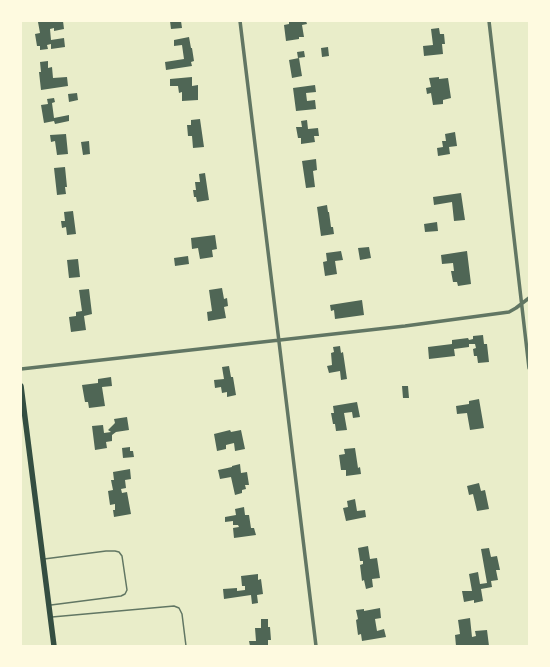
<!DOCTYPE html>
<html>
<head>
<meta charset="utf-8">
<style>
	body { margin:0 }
	#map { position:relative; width:550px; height:667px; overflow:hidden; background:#e9edc9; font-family:Commissioner,sans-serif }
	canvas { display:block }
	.frame { position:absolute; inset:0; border:22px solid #fefae0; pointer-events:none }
</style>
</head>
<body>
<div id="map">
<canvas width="550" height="667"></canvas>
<div class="frame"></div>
</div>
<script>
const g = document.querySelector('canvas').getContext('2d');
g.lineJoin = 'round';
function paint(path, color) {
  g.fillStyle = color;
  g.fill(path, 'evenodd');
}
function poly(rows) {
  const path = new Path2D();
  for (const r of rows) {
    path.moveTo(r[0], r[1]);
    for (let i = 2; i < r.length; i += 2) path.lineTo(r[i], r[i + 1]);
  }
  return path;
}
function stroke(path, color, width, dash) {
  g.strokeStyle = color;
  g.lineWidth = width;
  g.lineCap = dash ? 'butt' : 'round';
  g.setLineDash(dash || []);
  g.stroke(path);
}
paint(poly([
	[63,21,64,29,54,31,54,28,50,29,51,40,64,38,65,47,51,49,51,44,47,45,48,49,40,50,40,46,37,46,35,34,40,33,38,22],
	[170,21,181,21,182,28,171,29],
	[289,21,306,21,307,24,302,25,304,37,299,37,299,39,286,41,284,25,289,24],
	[439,28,440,34,444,34,445,44,442,44,443,54,424,56,423,46,433,45,431,29],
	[189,37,191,48,192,48,194,61,191,62,192,66,166,70,165,62,184,59,182,45,174,46,174,40],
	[328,47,329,56,322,57,321,48],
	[304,51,305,57,298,58,297,52],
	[299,58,302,76,292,78,289,60],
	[48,61,48,68,52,67,53,78,67,77,68,86,41,90,39,72,41,72,40,62],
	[192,77,192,86,198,85,198,100,182,101,182,92,179,93,178,86,170,86,170,79],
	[439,77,439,79,448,78,451,98,443,100,443,104,433,105,431,93,427,94,426,88,431,87,429,78],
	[315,85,316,92,306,93,307,101,315,100,316,109,296,111,293,88],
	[77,93,78,100,69,102,68,94],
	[54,98,55,102,52,103,54,118,69,115,69,121,55,124,54,121,44,123,41,105,48,104,47,99],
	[200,119,204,147,193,148,192,136,188,136,187,125,191,125,191,120],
	[307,120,308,129,318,128,319,136,314,136,315,142,301,144,301,138,298,138,296,127,302,127,301,121],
	[455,132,457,146,449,147,450,154,438,156,437,148,443,147,442,141,446,141,445,134],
	[66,134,68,154,57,155,55,141,51,142,50,135],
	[89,141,90,154,83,155,81,142],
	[316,159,317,170,313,171,315,187,306,188,302,161],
	[65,167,67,187,65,187,66,194,57,195,54,168],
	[205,173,209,200,197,202,196,197,194,197,193,190,196,190,195,182,200,182,199,174],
	[461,193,465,220,454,221,452,202,434,205,433,197],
	[327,205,328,212,329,212,331,227,333,227,334,234,321,236,317,207],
	[73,211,76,234,67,235,66,227,62,228,61,221,65,221,64,212],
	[437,222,438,231,425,232,424,224],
	[215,235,217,249,212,250,213,257,200,259,198,248,192,249,191,238],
	[369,247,371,258,360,260,358,248],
	[341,251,343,260,335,261,337,274,325,276,323,262,327,261,326,253],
	[467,251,471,284,458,286,457,282,453,282,451,271,454,271,453,263,442,264,441,255],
	[188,256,189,264,175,266,174,258],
	[78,259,80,277,69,278,67,260],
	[222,288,224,299,227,298,228,306,224,307,226,318,208,321,207,312,212,311,209,290],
	[89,289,92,314,84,316,86,330,71,332,69,317,76,316,76,312,82,311,79,290],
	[362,300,364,315,335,319,334,310,331,311,330,305],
	[483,335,484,344,487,344,489,362,478,363,477,356,474,356,473,349,476,348,475,344,469,344,469,347,454,349,455,356,429,359,428,347,452,344,452,340,468,338,469,340,473,339,473,336],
	[340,346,341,353,343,352,347,379,341,380,340,371,329,373,327,366,332,365,331,353,334,352,333,347],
	[229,366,231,377,233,377,236,395,227,397,227,392,222,393,221,387,215,388,214,380,224,379,222,367],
	[111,377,112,386,102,387,105,406,89,408,88,402,85,402,82,385,98,383,98,379],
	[402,386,408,386,409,398,403,398],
	[479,399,484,428,470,430,467,413,457,414,456,406,469,404,469,401],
	[357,402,360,417,353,418,352,412,344,413,347,430,336,431,335,424,333,424,331,413,334,413,333,406],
	[127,417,129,430,116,432,112,435,112,441,106,442,107,448,95,450,92,426,103,425,104,433,111,432,108,430,115,423,114,419],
	[230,430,231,432,241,430,245,449,235,451,234,443,226,445,226,449,217,451,214,434],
	[130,447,130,451,133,451,134,457,123,458,122,448],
	[355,448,358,468,360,467,361,474,346,476,346,470,341,470,339,455,345,454,344,449],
	[240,464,241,473,247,472,249,485,245,485,246,489,242,490,242,493,235,495,231,477,220,479,218,470,232,467,232,466],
	[130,469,131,479,125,480,126,488,121,489,122,493,127,492,131,514,114,517,113,510,115,510,115,504,110,505,108,491,113,490,111,480,114,480,113,472],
	[479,483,481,491,485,490,489,509,477,511,473,494,469,495,467,486],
	[355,499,357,511,365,510,366,517,346,521,343,508,348,507,347,501],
	[244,507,245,515,249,515,251,528,254,528,256,535,234,538,233,528,239,527,238,525,233,525,233,521,225,522,225,517,236,515,235,509],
	[368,546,370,559,377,558,380,578,372,579,373,587,366,589,364,580,362,581,360,565,363,564,363,561,360,561,358,548],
	[489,548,491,557,497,556,500,570,496,570,498,580,491,581,492,587,481,589,483,601,474,603,474,600,464,602,462,591,472,591,469,574,478,572,480,584,487,583,481,549],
	[258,574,258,580,261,579,263,594,257,595,258,603,252,604,251,595,224,599,223,589,237,588,237,591,245,590,245,586,242,586,241,576],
	[380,608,381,618,375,619,377,631,384,629,386,637,362,641,361,634,358,635,356,620,358,619,356,610,364,609,364,611],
	[470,618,472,637,476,636,475,631,487,630,489,646,456,646,455,635,460,634,458,620],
	[261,619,268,619,268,627,270,627,271,640,268,640,268,646,250,646,249,641,256,641,255,628,261,628]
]), '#4f6655');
stroke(poly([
	[44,559,106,551,115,551,119,552,122,556,127,590,125,594,121,596,51,605],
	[52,617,174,606,179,608,182,614,186,646]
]), '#617663', 1.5);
stroke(poly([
	[240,21,316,646],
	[489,21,529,368],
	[21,369,405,326,509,312,516,308,529,298]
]), '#617663', 3.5);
stroke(poly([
	[21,386,54,646]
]), '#344e41', 5.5);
</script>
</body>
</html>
